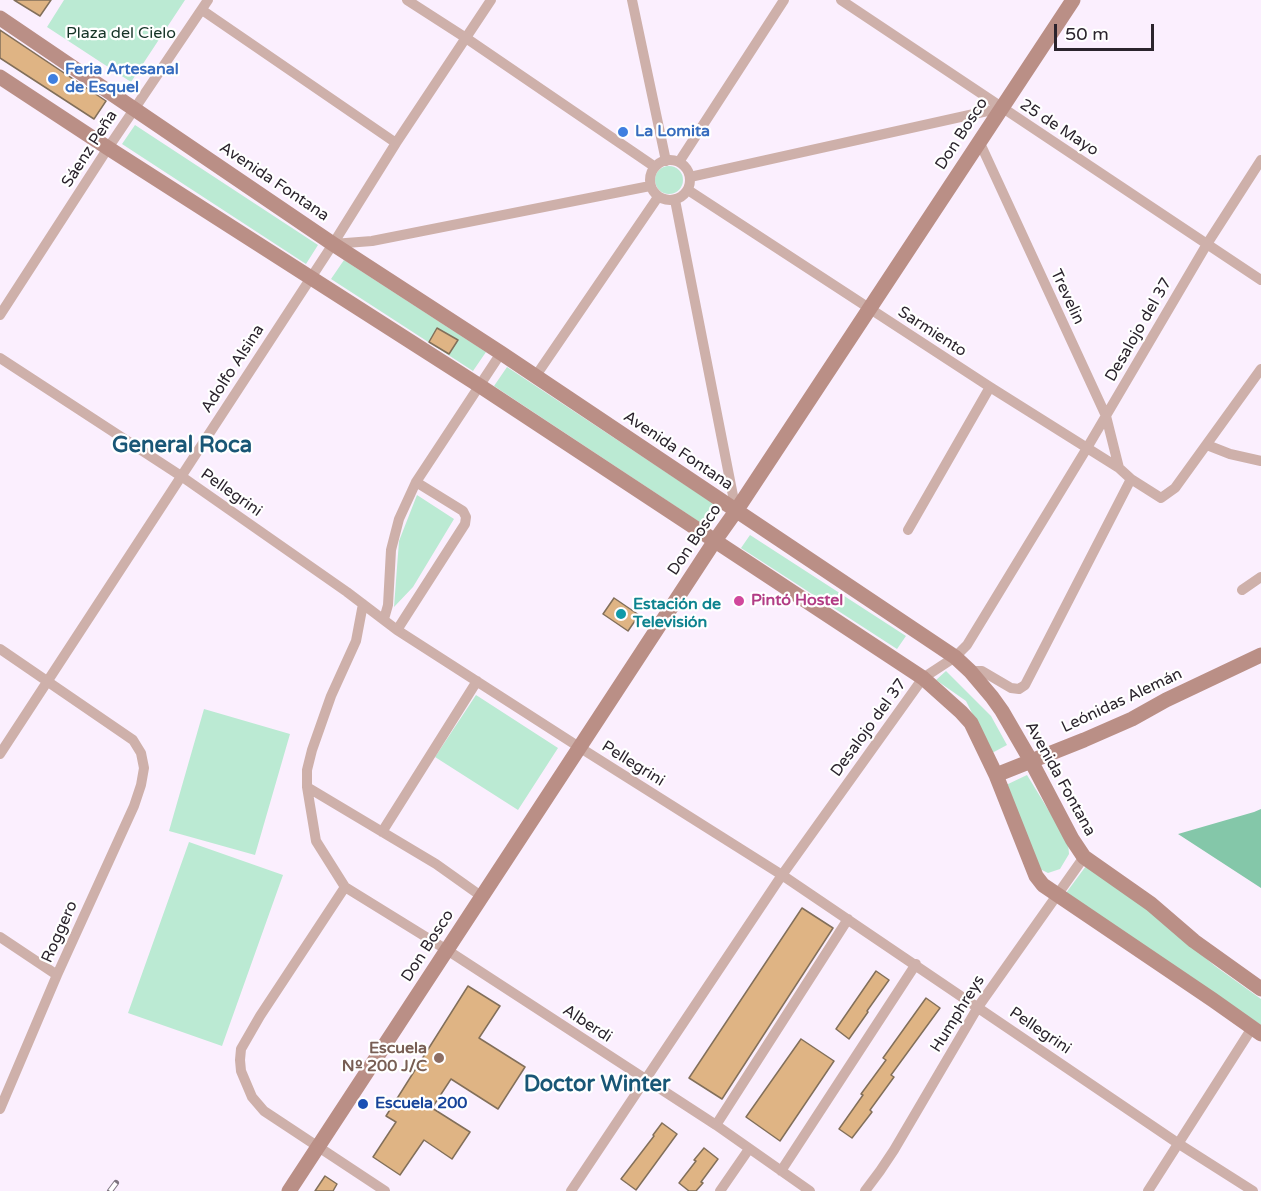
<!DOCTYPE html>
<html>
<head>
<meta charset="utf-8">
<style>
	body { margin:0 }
	#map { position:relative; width:1261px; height:1191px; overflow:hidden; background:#fbeffe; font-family:"Varela Round",sans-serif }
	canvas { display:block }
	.scale { position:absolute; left:1054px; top:24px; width:100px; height:27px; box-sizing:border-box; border:3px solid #2b242d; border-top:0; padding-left:8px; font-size:18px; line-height:21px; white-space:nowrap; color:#2b242d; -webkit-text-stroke:4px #fff; paint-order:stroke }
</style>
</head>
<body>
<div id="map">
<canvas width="1261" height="1191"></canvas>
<div class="scale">50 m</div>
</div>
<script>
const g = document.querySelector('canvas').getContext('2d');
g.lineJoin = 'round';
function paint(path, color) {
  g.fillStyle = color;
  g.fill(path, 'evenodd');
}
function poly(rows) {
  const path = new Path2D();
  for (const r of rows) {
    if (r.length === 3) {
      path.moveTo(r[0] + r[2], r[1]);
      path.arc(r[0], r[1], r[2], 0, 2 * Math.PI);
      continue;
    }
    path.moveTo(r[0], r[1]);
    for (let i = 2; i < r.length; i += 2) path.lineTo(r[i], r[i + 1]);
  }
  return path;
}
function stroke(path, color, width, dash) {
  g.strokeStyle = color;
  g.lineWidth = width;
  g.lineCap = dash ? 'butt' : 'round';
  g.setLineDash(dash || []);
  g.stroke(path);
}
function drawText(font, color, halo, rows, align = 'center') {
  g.font = font + ' "Varela Round",sans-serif';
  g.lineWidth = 4.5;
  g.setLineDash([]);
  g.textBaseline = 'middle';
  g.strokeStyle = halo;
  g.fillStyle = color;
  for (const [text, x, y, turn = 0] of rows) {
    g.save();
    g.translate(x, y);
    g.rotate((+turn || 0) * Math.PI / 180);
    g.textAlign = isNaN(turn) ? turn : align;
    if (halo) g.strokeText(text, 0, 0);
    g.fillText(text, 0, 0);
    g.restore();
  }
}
paint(poly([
	[64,0,185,0,131,82,47,27],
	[135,125,318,245,306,264,122,144],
	[669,180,14],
	[344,260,486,352,473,371,331,279],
	[507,367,717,506,704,525,494,386],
	[417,495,454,519,413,587,394,607,399,541],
	[750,535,906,636,897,649,741,548],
	[946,671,991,716,1007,745,992,753,966,701,936,680],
	[476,695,558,748,518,810,435,757],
	[204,709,290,734,255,855,169,831],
	[1027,775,1068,842,1069,854,1060,869,1048,873,1036,867,1006,785],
	[189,842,283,875,222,1046,128,1013],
	[1086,866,1135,899,1215,966,1261,999,1261,1025,1066,893]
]), '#bbead3');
paint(poly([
	[1261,809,1261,888,1178,834,1254,812]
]), '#84c7a9');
const building = poly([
	[14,0,51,0,40,16,14,0],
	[0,30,106,101,94,119,0,58,0,30],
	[437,328,458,340,449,354,429,342,437,328],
	[614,598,639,615,628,631,603,614,614,598],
	[802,908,833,928,722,1099,689,1078,802,908],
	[876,971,889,980,867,1011,868,1012,849,1039,836,1029,876,971],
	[468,986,500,1006,479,1038,525,1067,498,1109,451,1079,432,1108,470,1132,452,1159,424,1140,400,1175,373,1157,396,1122,386,1116,468,986],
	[926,998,940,1008,891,1075,894,1077,870,1110,872,1112,852,1138,839,1129,863,1095,861,1094,886,1060,883,1058,926,998],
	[801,1039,834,1061,780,1141,746,1117,801,1039],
	[662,1123,677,1134,636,1190,621,1179,654,1136,653,1135,662,1123],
	[704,1148,718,1159,701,1182,703,1183,696,1191,689,1191,679,1183,696,1161,694,1160,704,1148],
	[325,1176,337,1184,333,1191,315,1191,325,1176]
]);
paint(building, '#dfb484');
stroke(building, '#826f5a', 1.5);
stroke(poly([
	[407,0,466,38,655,167],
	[632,0,666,161],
	[841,0,1261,280],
	[202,10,396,143],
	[979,141,1106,416,1119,468],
	[670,180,20],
	[679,162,784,0],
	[690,177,1001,108],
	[688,190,990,387,1119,468,1131,479,1161,498,1175,488,1261,369],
	[675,200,736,511],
	[333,244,372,241,650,186],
	[0,315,108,148,208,0],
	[0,358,181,476,347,592,397,630,579,747,782,875,1179,1144,1253,1191],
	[535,377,658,197],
	[1207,445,1230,454,1261,461],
	[908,530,990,387],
	[1242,590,1261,577],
	[363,604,356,641,331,696,312,750,307,770,307,787,316,841,345,887,447,950,716,1125,810,1191],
	[384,619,388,605,391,550,399,519,416,482,501,353],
	[397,630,465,524,466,517,463,511,416,482],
	[0,649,133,740,141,753,144,768,141,785,134,806,57,975,0,1109],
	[970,671,982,671,1011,688,1019,689,1025,685,1131,479],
	[0,754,333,244,396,143,491,0],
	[307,787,436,864,481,896],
	[382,832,477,681],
	[345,887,260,1016,241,1049,240,1060,241,1071,252,1097,264,1111,385,1191],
	[0,937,57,975],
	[716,1125,848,919],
	[781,1171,916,964],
	[571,1191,782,875,923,678,955,657,967,645,1087,448,1207,244,1261,160],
	[720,1191,749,1149],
	[865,1191,880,1171,894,1150,978,1007,1084,857],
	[1148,1191,1252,1028]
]), '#ceb0aa', 10);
stroke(poly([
	[0,18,333,244,501,353,955,657,970,671,992,697,1002,711,1031,761,1072,839,1084,857,1151,904,1194,941,1261,989],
	[0,77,108,148,480,386,923,678,961,712,971,723,996,775,1036,876,1043,885,1213,1000,1261,1034],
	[996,775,1084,740,1132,719,1166,700,1261,655],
	[289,1191,714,542,736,511,1073,0]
]), '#ba8f86', 15);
const rail = poly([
	[110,1191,116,1183]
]);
stroke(rail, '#7e7580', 6);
stroke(rail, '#fff', 4, [11]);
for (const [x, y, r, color] of [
	[53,79,6,"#3f7fe0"],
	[623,132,6,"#3f7fe0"],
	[739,601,6,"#d1479c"],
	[621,614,6,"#0f9aa8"],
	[439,1058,6,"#8d6e63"],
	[363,1104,6,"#1a4fb4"]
]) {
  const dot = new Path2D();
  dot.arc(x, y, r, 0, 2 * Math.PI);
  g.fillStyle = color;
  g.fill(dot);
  stroke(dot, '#fff', 2);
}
drawText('16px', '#143326', '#fff', [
	["Plaza del Cielo",121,34]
]);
drawText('bold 16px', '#366cbe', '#fff', [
	["Feria Artesanal",65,70],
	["de Esquel",65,88],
	["La Lomita",635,132]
], 'left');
drawText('16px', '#2b242d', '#fff', [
	["25 de Mayo",1059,128,33],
	["Don Bosco",962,134,-57],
	["Sáenz Peña",90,149,-57],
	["Avenida Fontana",274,182,34],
	["Trevelin",1067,297,65],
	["Desalojo del 37",1139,330,-60],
	["Sarmiento",932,332,33],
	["Adolfo Alsina",233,369,-57],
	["Avenida Fontana",678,451,34],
	["Pellegrini",231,493,35],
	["Don Bosco",695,540,-56],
	["Leónidas Alemán",1122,701,-25],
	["Desalojo del 37",869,728,-54],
	["Pellegrini",633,764,32],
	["Avenida Fontana",1060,779,61],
	["Roggero",60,932,-66],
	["Don Bosco",428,946,-57],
	["Humphreys",958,1014,-58],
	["Alberdi",587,1024,33],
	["Pellegrini",1040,1031,34]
]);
drawText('bold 16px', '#b23c85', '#fff', [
	["Pintó Hostel",751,601]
], 'left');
drawText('bold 16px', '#0d838f', '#fff', [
	["Estación de",633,605],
	["Televisión",633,623]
], 'left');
drawText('bold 16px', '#785e54', '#fff', [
	["Escuela",427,1049],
	["Nº 200 J/C",427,1067]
], 'right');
drawText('bold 16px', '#164399', '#fff', [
	["Escuela 200",375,1104]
], 'left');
drawText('bold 22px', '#195676', '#fff', [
	["General Roca",182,446],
	["Doctor Winter",597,1085]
]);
</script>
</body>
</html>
